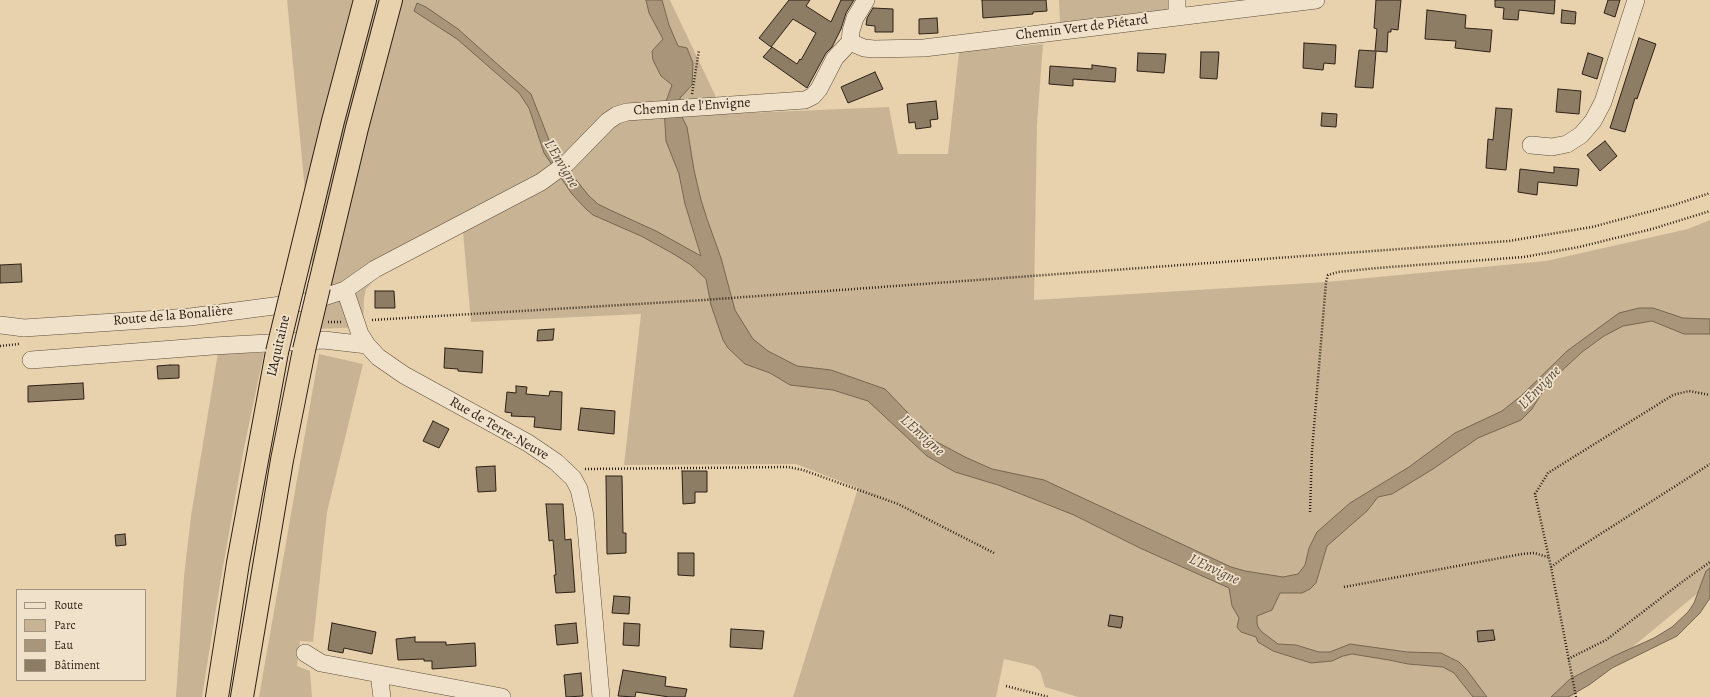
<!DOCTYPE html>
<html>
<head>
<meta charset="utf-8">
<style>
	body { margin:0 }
	#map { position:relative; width:1710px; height:697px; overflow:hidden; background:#e8d2ad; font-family:Alegreya,serif }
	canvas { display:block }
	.legend { position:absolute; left:16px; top:589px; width:130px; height:92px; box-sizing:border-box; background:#f0e2ca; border:1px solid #a29482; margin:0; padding:5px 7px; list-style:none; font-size:12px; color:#2d2017 }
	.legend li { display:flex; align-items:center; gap:8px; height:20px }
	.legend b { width:20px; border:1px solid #a29482 }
</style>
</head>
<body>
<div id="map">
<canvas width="1710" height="697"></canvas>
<ul class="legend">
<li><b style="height:5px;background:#f0e2ca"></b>Route</li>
<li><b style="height:11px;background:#c8b494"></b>Parc</li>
<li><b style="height:11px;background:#a8957a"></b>Eau</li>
<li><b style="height:11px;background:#8e7d65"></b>Bâtiment</li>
</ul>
</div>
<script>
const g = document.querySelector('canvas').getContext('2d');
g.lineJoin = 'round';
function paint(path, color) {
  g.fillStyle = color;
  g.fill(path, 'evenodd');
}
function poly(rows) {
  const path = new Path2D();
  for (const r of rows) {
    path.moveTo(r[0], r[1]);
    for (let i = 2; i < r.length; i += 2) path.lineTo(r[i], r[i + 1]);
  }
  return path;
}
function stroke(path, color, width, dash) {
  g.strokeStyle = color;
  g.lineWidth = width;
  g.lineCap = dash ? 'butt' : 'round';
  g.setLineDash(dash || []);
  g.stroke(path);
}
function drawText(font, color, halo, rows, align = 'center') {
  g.font = font + ' Alegreya,serif';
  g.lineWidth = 3.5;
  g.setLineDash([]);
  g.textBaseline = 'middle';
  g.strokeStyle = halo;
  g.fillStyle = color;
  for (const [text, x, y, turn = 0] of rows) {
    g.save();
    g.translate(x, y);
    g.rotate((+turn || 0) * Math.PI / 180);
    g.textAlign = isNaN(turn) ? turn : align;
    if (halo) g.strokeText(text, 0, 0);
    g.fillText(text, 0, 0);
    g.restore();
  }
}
paint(poly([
	[287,0,670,0,724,114,889,107,898,154,948,154,959,52,1043,44,1037,124,1034,300,1326,282,1546,261,1688,229,1710,220,1710,583,1572,697,1078,697,1045,687,1040,671,1034,666,1004,659,996,697,793,697,858,488,796,464,624,465,641,314,471,322,463,232,376,278,366,289,364,298,363,327,318,329],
	[1059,0,1173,0,1173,9,1060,23],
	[218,353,264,353,244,448,220,584,202,697,176,697,184,576,191,516],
	[319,354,363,364,327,512,313,642,300,641,297,666,310,671,312,697,259,697]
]), '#c8b494');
const water = poly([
	[646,0,662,0,669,25,678,46,687,48,693,63,692,85,680,98,680,113,687,127,694,170,701,200,707,219,721,258,735,310,753,339,768,351,797,366,831,370,885,389,935,441,965,457,992,469,1044,480,1231,567,1245,571,1283,577,1298,574,1305,565,1309,548,1317,532,1350,503,1409,467,1455,433,1502,411,1521,396,1567,351,1619,313,1639,308,1653,308,1683,318,1710,319,1710,334,1684,334,1652,321,1623,326,1604,336,1582,352,1554,378,1543,391,1532,409,1521,420,1478,438,1433,469,1392,494,1378,497,1367,511,1327,546,1316,583,1310,589,1302,593,1280,593,1272,610,1257,616,1257,623,1258,627,1262,632,1278,644,1296,645,1319,652,1330,652,1350,644,1407,652,1441,653,1459,662,1466,669,1487,697,1473,697,1454,673,1443,667,1408,664,1389,660,1352,654,1343,656,1332,661,1311,663,1273,651,1258,642,1256,637,1241,632,1237,627,1239,618,1232,606,1229,588,1140,548,1074,515,998,485,955,472,927,456,868,401,833,390,790,385,770,373,745,364,728,348,723,340,711,305,706,279,691,265,672,253,641,236,593,215,586,209,572,194,544,153,529,108,519,93,457,39,414,11,417,3,426,7,458,29,531,94,549,140,561,161,589,196,598,204,610,210,656,231,701,256,685,204,679,174,666,141,664,107,672,85,661,76,653,60,652,51,663,39,649,13,646,0],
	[1710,568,1710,598,1700,613,1677,636,1612,668,1589,685,1568,697,1551,697,1570,679,1614,656,1654,638,1672,627,1688,612,1694,603,1706,571,1710,568]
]);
paint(water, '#a8957a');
stroke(water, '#776652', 1);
const building = poly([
	[789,0,810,0,806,6,831,22,841,0,854,0,846,13,841,29,832,47,826,53,807,88,763,57,772,47,797,64,800,59,801,60,816,33,793,19,771,47,759,38,789,0],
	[982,0,1046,0,1047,11,1033,12,1033,14,983,18,982,0],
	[1376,0,1401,0,1398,30,1391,29,1391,32,1388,32,1387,52,1376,51,1373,88,1355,87,1359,50,1375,51,1377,29,1374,28,1376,0],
	[1495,0,1555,0,1554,14,1519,10,1518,20,1503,19,1504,8,1495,7,1495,0],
	[1608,0,1620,0,1615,17,1604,13,1608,0],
	[873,8,893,9,893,32,875,32,875,26,866,25,867,18,873,8],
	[1427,10,1466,15,1465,28,1492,30,1490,52,1455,48,1456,41,1425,39,1427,10],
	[1562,10,1576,12,1575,24,1561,23,1562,10],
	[937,18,938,33,919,34,919,19,937,18],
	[1639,38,1656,44,1637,99,1635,98,1625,132,1610,128,1639,38],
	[1304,43,1336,45,1335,64,1324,63,1323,70,1303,68,1304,43],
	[1201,52,1219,52,1217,79,1200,78,1201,52],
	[1138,53,1166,54,1164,73,1137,71,1138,53],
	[1588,53,1603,58,1597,79,1582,74,1588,53],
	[1092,65,1116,68,1115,82,1073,79,1073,86,1049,84,1050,66,1092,69,1092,65],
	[875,72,883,89,848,103,841,87,875,72],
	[1558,89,1581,91,1579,114,1556,112,1558,89],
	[936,101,938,119,930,120,931,127,916,129,915,122,909,123,907,104,936,101],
	[1496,108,1512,109,1506,170,1486,168,1488,139,1493,140,1496,108],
	[1322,113,1337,114,1336,127,1321,126,1322,113],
	[1605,141,1617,156,1600,171,1587,155,1605,141],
	[1554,167,1579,169,1577,186,1538,182,1537,195,1518,192,1520,169,1554,173,1554,167],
	[21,264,22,282,0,283,0,265,21,264],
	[375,291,394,291,395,308,375,308,375,291],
	[554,329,553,340,537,341,538,330,554,329],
	[445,348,483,351,482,373,458,371,458,369,444,368,445,348],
	[170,365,179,365,179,378,158,379,157,366,170,365],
	[83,383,84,399,28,402,28,386,83,383],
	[516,386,527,387,526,394,549,396,550,391,562,392,561,430,534,427,535,417,511,416,512,413,505,412,507,392,516,393,516,386],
	[581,408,615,411,614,434,578,430,581,408],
	[433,421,449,429,439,448,423,441,433,421],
	[495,466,496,491,478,492,476,467,495,466],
	[682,471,707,471,707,492,695,492,695,503,683,504,682,471],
	[606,476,622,476,623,533,626,533,626,553,607,554,606,476],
	[546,504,563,504,565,540,571,539,575,592,556,593,554,575,556,575,553,540,549,541,546,504],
	[125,534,126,545,116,546,115,535,125,534],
	[678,553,694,553,694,576,678,575,678,553],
	[614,596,630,597,629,614,612,613,614,596],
	[1110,615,1123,617,1121,628,1108,626,1110,615],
	[332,623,376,632,372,654,344,648,343,653,328,650,332,623],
	[576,623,578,643,557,645,555,625,576,623],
	[624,623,640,624,639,646,623,645,624,623],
	[731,629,764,631,762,649,730,647,731,629],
	[1493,630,1495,640,1478,642,1477,631,1493,630],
	[415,637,415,642,446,642,446,645,475,643,476,666,432,669,432,661,424,661,424,659,398,660,396,639,415,637],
	[623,670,666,677,665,686,687,689,685,697,669,697,636,692,635,697,618,696,623,670],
	[581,673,583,696,566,697,564,675,581,673]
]);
paint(building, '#8e7d65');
stroke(building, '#2d2017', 1);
const minor = poly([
	[1177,0,1177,17],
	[850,42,864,48,874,49,924,48,1316,0],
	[1531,145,1552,147,1567,144,1581,135,1593,121,1603,102,1636,0],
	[345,290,360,334,367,345,378,357,404,375,528,443,556,462,573,478,579,489,585,516,601,697],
	[0,325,24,328,190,317,312,301,345,290,375,269,541,182,567,163,608,121,617,115,627,112,805,100,813,96,819,89,835,58,850,42,851,31,855,18,866,0],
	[31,360,213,346,324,340,367,345],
	[305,653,321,663,502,697],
	[379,674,382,697]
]);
const highway = poly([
	[319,287,357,128,391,0],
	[292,290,333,121,365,0],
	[217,697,238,563,277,352],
	[242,697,282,460,304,350]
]);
stroke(minor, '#5c4c3c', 18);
stroke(highway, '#2d2017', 24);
stroke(poly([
	[692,94,699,50],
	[372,320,704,300,1509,241,1592,227,1674,205,1710,193],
	[328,322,341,322],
	[0,346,19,344],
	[585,469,788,467,803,470,898,504,994,553],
	[1310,512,1312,451,1326,282,1328,275,1338,272,1377,268,1524,257,1579,247,1652,229,1710,211],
	[1551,567,1569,554,1710,464],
	[1344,587,1522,554,1534,553,1548,557],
	[1568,659,1606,640,1682,582,1710,562],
	[1006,686,1049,697],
	[1576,697,1551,567,1535,494,1548,473,1673,395,1689,391,1710,395]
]), '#2d2017', 2.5, [1, 2]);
stroke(minor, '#f0e2ca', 17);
stroke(highway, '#e8d2ad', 22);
const highwayBridge = poly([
	[304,350,319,287],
	[277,352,292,290]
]);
stroke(highwayBridge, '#2d2017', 24, []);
stroke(highwayBridge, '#e8d2ad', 22);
drawText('14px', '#2d2017', '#f0e2ca', [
	["Chemin Vert de Piétard",1082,28,-7],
	["Chemin de l'Envigne",692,107,-4],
	["Route de la Bonalière",173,316,-5],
	["L'Aquitaine",279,346,-77],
	["Rue de Terre-Neuve",499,429,30]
]);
drawText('italic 15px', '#58493a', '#f0e2ca', [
	["L'Envigne",561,164,59],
	["L'Envigne",1540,388,-46],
	["L'Envigne",922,436,42],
	["L'Envigne",1214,570,25]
]);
</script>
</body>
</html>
